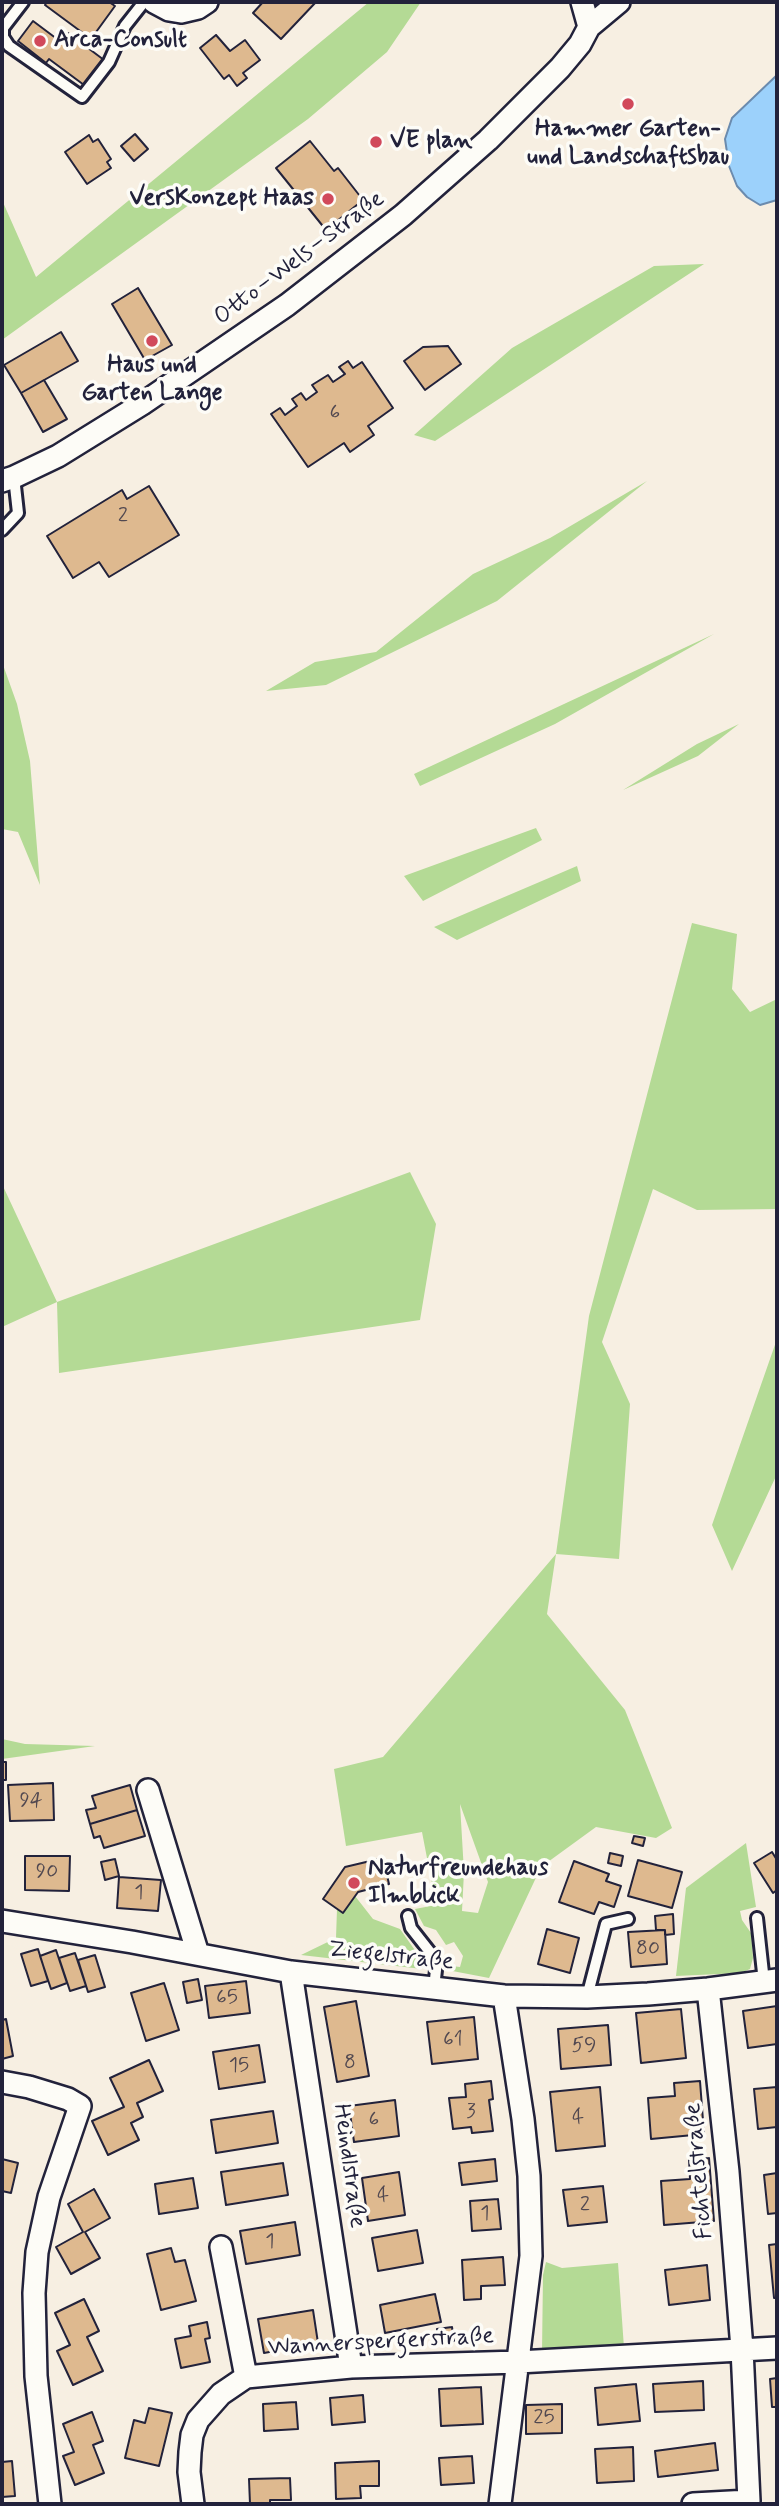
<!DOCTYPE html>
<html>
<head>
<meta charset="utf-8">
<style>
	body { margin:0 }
	#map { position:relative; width:779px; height:2506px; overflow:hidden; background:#f7efe2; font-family:Mynerve,sans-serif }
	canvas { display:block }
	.frame { position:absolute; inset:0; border:4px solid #22223b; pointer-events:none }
</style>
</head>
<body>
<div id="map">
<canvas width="779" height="2506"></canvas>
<div class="frame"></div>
</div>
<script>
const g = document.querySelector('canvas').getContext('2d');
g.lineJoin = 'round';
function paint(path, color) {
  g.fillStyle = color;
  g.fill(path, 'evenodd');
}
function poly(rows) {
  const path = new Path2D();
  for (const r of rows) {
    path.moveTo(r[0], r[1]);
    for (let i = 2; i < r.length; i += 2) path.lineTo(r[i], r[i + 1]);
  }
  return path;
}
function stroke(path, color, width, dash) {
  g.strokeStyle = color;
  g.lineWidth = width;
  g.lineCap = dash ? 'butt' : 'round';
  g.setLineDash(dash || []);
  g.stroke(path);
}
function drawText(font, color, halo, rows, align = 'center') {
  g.font = font + ' Mynerve,sans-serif';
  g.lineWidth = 7;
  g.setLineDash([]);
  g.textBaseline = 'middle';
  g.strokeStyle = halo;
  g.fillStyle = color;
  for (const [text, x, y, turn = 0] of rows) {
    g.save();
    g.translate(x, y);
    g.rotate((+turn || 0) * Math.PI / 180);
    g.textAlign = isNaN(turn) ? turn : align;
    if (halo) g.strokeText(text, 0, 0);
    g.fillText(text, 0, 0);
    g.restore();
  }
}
paint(poly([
	[369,2,421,2,387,52,308,119,2,340,2,200,36,277],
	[704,264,435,441,414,435,512,348,654,266],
	[647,481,497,601,326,685,266,691,315,662,376,652,473,574,550,538],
	[714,634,555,724,420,786,414,774],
	[2,662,17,704,30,761,40,885,18,832,2,829],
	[739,724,698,756,623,790,697,744],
	[536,828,542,840,423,901,404,876],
	[577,866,581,881,457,940,434,927],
	[692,923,737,934,732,989,750,1012,777,999,777,1209,697,1210,653,1189,602,1342,630,1404,619,1559,556,1554,547,1614,625,1710,672,1828,656,1838,596,1827,541,1867,489,1978,442,1969,444,1965,460,1967,463,1956,454,1942,446,1945,436,1930,424,1926,415,1909,436,1905,422,1832,346,1846,334,1769,383,1757,556,1554,589,1316],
	[460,1804,488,1882,478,1913,462,1911,464,1872],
	[410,1172,436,1224,420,1320,59,1373,57,1302,2,1327,2,1184,57,1302],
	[777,1339,777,1474,732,1571,712,1525],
	[2,1739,25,1744,95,1746,2,1759],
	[746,1843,756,1907,740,1911,742,1920,751,1933,753,1958,750,1969,741,1973,676,1976,686,1888],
	[355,1896,373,1919,400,1929,426,1966,422,1969,301,1955,336,1938,337,1909,343,1912],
	[546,2262,562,2268,618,2263,624,2348,542,2352,543,2275]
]), '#b4da95');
const water = poly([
	[777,75,777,200,760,205,747,197,737,186,729,166,725,139,732,118,777,75]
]);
paint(water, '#9cd1fb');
stroke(water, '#6b8bae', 2);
const building = poly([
	[47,2,109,2,115,6,91,39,45,5,47,2],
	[263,2,316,2,281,39,253,13,263,2],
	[33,21,61,42,68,33,104,60,84,85,49,59,46,63,18,41,33,21],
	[216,35,230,51,245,40,260,60,243,73,247,78,237,86,229,75,224,79,200,48,216,35],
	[135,134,148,149,134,161,121,146,135,134],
	[89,135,93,142,98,139,111,159,107,162,111,168,87,184,65,152,89,135],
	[310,141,334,171,338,168,363,200,326,230,276,168,310,141],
	[138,288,172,345,145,360,112,304,138,288],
	[61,332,78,361,21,393,4,365,61,332],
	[448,346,461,364,425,390,404,361,423,347,448,346],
	[348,361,353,368,362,362,393,408,368,426,374,435,350,452,344,443,308,467,271,414,280,408,285,415,297,406,292,399,301,393,306,400,317,392,312,385,328,375,333,382,345,374,339,367,348,361],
	[44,380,67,419,43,432,21,393,44,380],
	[149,486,179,535,109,577,99,562,73,578,47,536,122,490,127,499,149,486],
	[2,1762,6,1762,6,1780,2,1780,2,1762],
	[53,1783,54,1820,10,1821,8,1785,53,1783],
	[130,1785,137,1810,90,1824,86,1810,96,1808,92,1796,130,1785],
	[137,1810,145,1836,104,1848,100,1836,94,1838,90,1824,137,1810],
	[634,1836,645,1838,643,1846,632,1843,634,1836],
	[772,1852,777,1860,777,1890,773,1893,754,1863,772,1852],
	[610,1853,623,1856,621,1866,608,1863,610,1853],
	[25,1856,70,1856,69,1891,25,1890,25,1856],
	[383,1858,389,1884,358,1892,343,1913,323,1899,345,1867,383,1858],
	[115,1859,119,1876,105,1880,101,1862,115,1859],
	[638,1860,682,1872,672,1908,628,1896,638,1860],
	[574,1861,609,1874,606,1881,621,1886,614,1907,599,1902,594,1914,559,1902,574,1861],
	[119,1877,161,1880,158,1911,117,1908,119,1877],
	[673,1914,674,1934,665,1935,665,1930,656,1930,655,1916,673,1914],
	[547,1929,579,1938,570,1973,538,1964,547,1929],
	[665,1930,667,1964,631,1967,628,1932,665,1930],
	[38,1949,48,1981,31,1986,21,1954,38,1949],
	[56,1950,67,1983,51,1989,40,1956,56,1950],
	[75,1953,86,1986,70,1991,59,1958,75,1953],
	[95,1955,105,1987,88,1992,78,1960,95,1955],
	[198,1979,202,2000,187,2003,183,1982,198,1979],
	[246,1981,250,2013,209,2018,205,1986,246,1981],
	[164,1983,179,2030,146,2041,131,1993,164,1983],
	[356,2001,369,2076,337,2082,324,2007,356,2001],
	[777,2006,777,2044,748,2048,743,2011,777,2006],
	[681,2009,686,2058,641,2063,636,2013,681,2009],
	[474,2017,478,2059,432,2064,427,2022,474,2017],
	[6,2019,13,2056,2,2059,2,2020,6,2019],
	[608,2025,611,2065,561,2069,558,2029,608,2025],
	[259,2045,265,2082,219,2089,213,2052,259,2045],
	[149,2060,163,2091,137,2103,143,2117,131,2123,139,2140,108,2155,92,2121,124,2107,110,2078,149,2060],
	[491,2081,493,2099,489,2100,493,2131,472,2133,471,2127,453,2129,449,2098,466,2097,465,2084,491,2081],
	[700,2081,704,2134,651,2139,648,2098,675,2096,674,2083,700,2081],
	[600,2087,605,2146,556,2151,550,2092,600,2087],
	[777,2087,777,2127,758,2129,754,2089,777,2087],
	[395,2100,399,2136,354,2142,349,2106,395,2100],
	[273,2111,278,2143,216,2153,211,2120,273,2111],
	[709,2158,714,2221,664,2225,661,2181,690,2179,689,2159,709,2158],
	[2,2159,18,2163,11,2193,2,2191,2,2159],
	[495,2159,497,2181,462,2185,459,2163,495,2159],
	[283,2163,288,2195,226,2205,221,2172,283,2163],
	[399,2172,405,2215,368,2221,362,2178,399,2172],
	[777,2173,777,2213,768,2214,764,2175,777,2173],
	[193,2178,198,2208,159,2214,155,2184,193,2178],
	[603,2186,607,2222,568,2226,563,2190,603,2186],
	[94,2189,110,2218,85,2232,100,2258,71,2274,56,2247,83,2232,68,2204,94,2189],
	[498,2199,501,2229,472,2231,470,2201,498,2199],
	[295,2222,300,2255,246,2264,240,2231,295,2222],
	[417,2230,423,2263,378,2271,372,2238,417,2230],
	[777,2244,777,2298,774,2298,769,2245,777,2244],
	[171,2248,175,2262,185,2260,196,2301,161,2310,147,2254,171,2248],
	[503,2257,505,2285,481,2286,481,2299,464,2300,462,2260,503,2257],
	[707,2265,710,2300,669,2305,665,2270,707,2265],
	[435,2294,441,2322,385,2333,380,2305,435,2294],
	[84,2299,99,2331,87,2337,103,2371,73,2385,57,2351,70,2345,55,2313,84,2299],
	[313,2310,318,2343,264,2353,258,2319,313,2310],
	[207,2322,210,2338,205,2339,210,2362,181,2368,175,2339,191,2336,189,2326,207,2322],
	[452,2327,454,2341,439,2343,437,2329,452,2327],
	[777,2378,777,2407,772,2407,770,2379,777,2378],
	[703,2381,704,2410,655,2412,653,2384,703,2381],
	[636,2384,640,2421,598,2425,595,2388,636,2384],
	[481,2387,483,2424,441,2426,439,2389,481,2387],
	[363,2395,365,2422,332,2425,330,2398,363,2395],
	[296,2402,298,2429,264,2431,263,2404,296,2402],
	[562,2404,562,2433,526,2434,526,2405,562,2404],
	[149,2408,172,2413,159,2466,125,2458,134,2420,145,2423,149,2408],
	[92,2412,103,2441,93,2445,104,2473,75,2485,63,2456,74,2452,63,2424,92,2412],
	[715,2443,718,2470,658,2477,655,2451,715,2443],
	[633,2447,634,2481,597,2483,595,2449,633,2447],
	[472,2456,474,2483,441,2485,439,2458,472,2456],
	[12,2461,15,2496,2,2497,2,2462,12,2461],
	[379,2461,379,2486,360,2486,361,2498,336,2499,335,2463,379,2461],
	[290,2478,291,2500,270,2500,270,2504,250,2504,249,2479,290,2478]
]);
paint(building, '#deb98f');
stroke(building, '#22223b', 2);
const service = poly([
	[23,2,3,28,3,37,9,46,82,97,109,62,125,26,144,2],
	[2,530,18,513,14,477],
	[408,1916,411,1928,437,1961,434,1988],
	[757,1918,764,1982],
	[587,1997,606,1924,628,1919]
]);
const minor = poly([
	[154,2,169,10,181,12,198,8,207,2],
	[582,2,589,27],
	[2,481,14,477,58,456,142,404,287,305,403,215,488,140,560,68,580,44,589,27,619,2],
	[148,1790,198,1954],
	[2,1921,132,1942,291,1972,504,1996,587,1997,648,1994,708,1989,777,1980],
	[291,1972,351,2367],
	[2,2082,29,2087,68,2099,80,2106,49,2197,37,2252,34,2293,36,2376,50,2504],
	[221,2247,246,2377],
	[193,2504,189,2472,190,2452,192,2435,198,2420,221,2394,246,2377,351,2367,518,2362,777,2348],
	[500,2504,531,2256,529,2176,523,2119,504,1996],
	[693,2504,749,2501,742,2349,728,2172,708,1989]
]);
stroke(service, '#22223b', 16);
stroke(minor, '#22223b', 26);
stroke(service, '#fdfcf7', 10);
stroke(minor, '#fdfcf7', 21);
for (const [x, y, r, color] of [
	[40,41,7,"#d1495b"],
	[628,104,7,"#d1495b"],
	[376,142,7,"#d1495b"],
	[328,199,7,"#d1495b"],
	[152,341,7,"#d1495b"],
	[354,1883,7,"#d1495b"]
]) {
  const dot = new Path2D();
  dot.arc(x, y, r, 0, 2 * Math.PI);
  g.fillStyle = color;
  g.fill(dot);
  stroke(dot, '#fdfcf7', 2.5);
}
drawText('21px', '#514850', null, [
	["6",335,414],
	["2",123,517],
	["94",31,1802],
	["90",47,1873],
	["1",139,1894],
	["80",648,1950],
	["65",227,1999],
	["61",453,2041],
	["59",584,2047],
	["8",350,2064],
	["15",239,2067],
	["3",471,2113],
	["4",578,2119],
	["6",374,2121],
	["4",383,2197],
	["2",585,2206],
	["1",485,2215],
	["1",270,2243],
	["25",544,2419]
]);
drawText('bold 24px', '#22223b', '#fdfcf7', [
	["Arca-Consult",54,41],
	["Hammer Garten-",628,130,"center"],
	["und Landschaftsbau",628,158,"center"],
	["VE plan",390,142],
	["VersKonzept Haas",314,199,"right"],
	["Haus und",152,366,"center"],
	["Garten Lange",152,394,"center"],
	["Naturfreundehaus",368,1869],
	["Ilmblick",368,1897]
], 'left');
drawText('24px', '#22223b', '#fdfcf7', [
	["Otto–Wels–Straße",300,259,-37],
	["Ziegelstraße",391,1957,6],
	["Heindlstraße",348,2166,82],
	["Fichtelstraße",700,2171,-95],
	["Wannerspergerstraße",381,2343,-3]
]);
</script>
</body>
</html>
